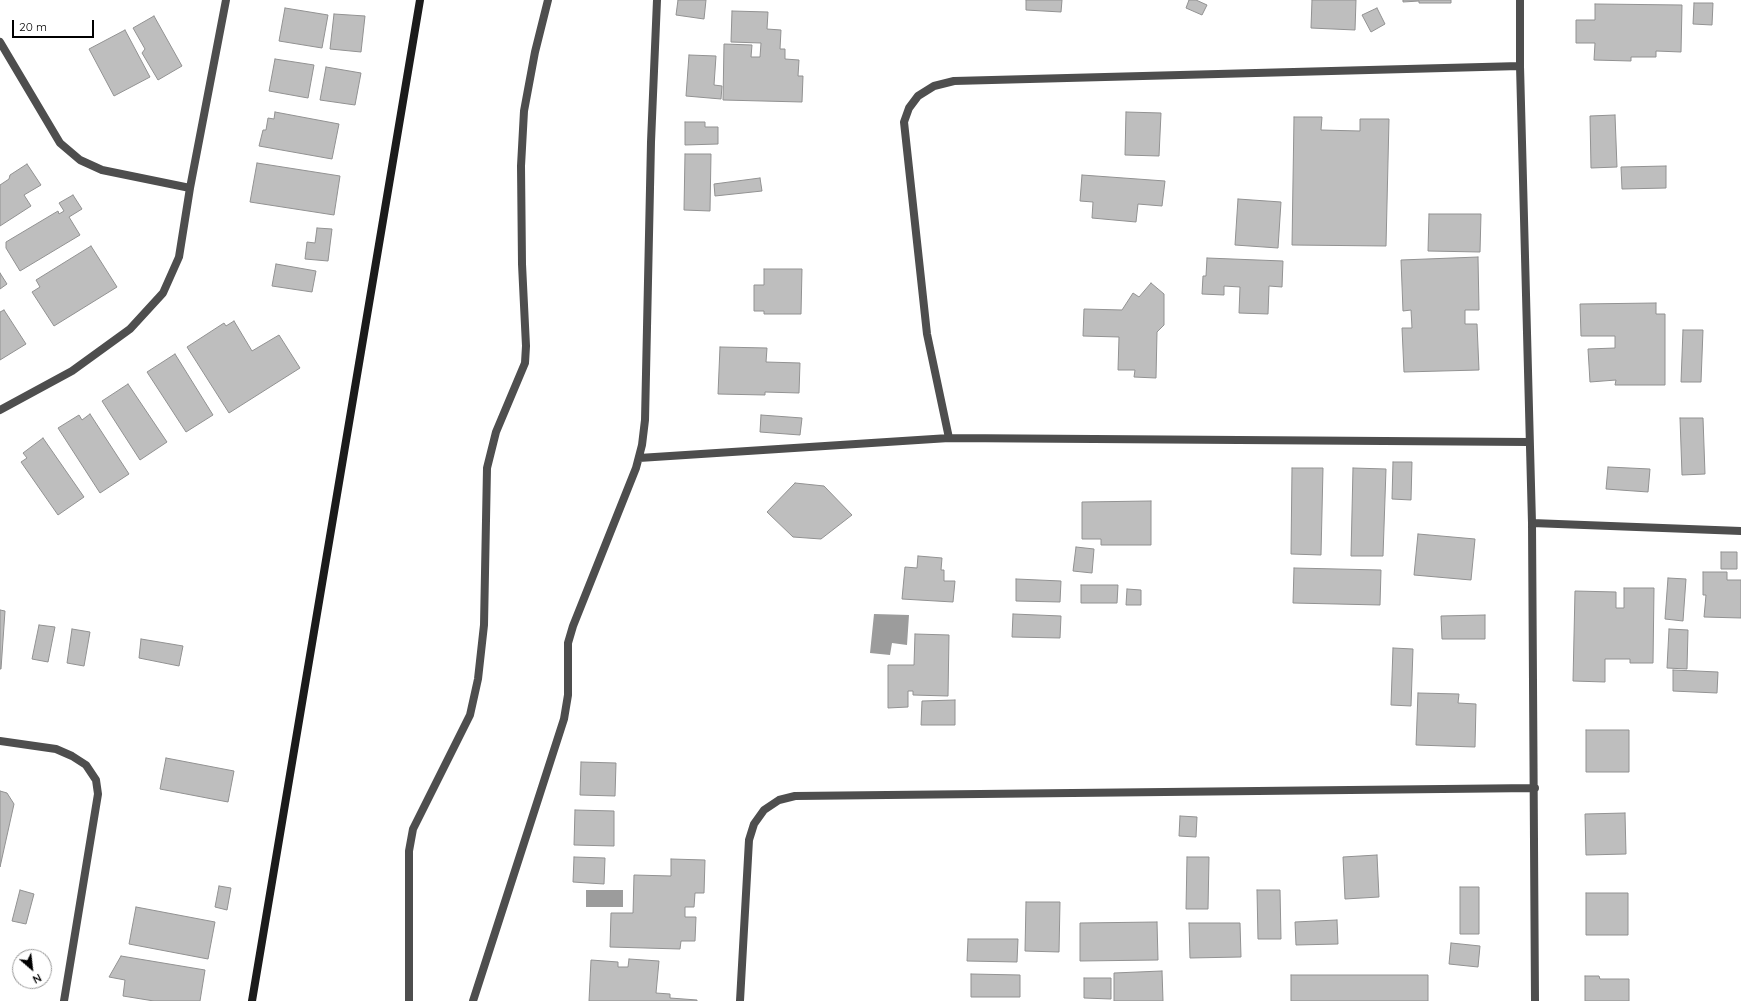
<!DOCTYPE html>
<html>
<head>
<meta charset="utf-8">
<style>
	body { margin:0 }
	#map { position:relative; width:1741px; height:1001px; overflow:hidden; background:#fff; font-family:Quicksand,sans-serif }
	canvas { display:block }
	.north { position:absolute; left:12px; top:949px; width:40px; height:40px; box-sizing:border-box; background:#fff; border:1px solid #999; border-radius:50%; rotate:152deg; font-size:11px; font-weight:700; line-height:16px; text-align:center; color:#000 }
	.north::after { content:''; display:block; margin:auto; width:14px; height:18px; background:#000; clip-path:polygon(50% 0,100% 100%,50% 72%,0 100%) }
	.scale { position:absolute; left:12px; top:20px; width:82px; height:18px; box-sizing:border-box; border:2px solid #000; border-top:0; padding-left:5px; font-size:12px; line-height:14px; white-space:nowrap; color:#000; -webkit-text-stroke:3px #fff; paint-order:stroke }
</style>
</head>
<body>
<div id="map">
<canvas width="1741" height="1001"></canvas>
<div class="north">N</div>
<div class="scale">20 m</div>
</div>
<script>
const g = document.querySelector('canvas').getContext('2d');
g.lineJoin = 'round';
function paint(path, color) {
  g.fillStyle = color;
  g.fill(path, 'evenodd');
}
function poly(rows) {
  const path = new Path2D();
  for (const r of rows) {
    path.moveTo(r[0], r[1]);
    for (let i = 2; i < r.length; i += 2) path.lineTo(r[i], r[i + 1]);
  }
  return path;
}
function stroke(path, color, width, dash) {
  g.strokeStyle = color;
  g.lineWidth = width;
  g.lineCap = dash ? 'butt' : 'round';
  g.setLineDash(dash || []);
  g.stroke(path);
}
paint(poly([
	[874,614,909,615,907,645,892,643,890,655,870,653],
	[586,890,623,890,623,907,586,907]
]), '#9c9c9c');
const building = poly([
	[678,0,706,0,704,19,676,15,678,0],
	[1026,0,1062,0,1061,12,1026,10,1026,0],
	[1189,0,1196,0,1207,5,1202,15,1186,8,1189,0],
	[1312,0,1356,0,1355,30,1311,28,1312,0],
	[1403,0,1451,0,1451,3,1419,3,1419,1,1403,2,1403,0],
	[1694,3,1713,3,1712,25,1693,24,1694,3],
	[1595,4,1682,5,1681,52,1656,51,1656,57,1631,57,1631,61,1594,60,1595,43,1576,43,1576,20,1595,20,1595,4],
	[285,8,328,15,322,48,279,41,285,8],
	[1377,8,1385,24,1371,32,1362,15,1377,8],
	[732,11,768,12,767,29,781,30,780,49,785,49,785,59,799,60,798,76,803,76,802,102,723,100,724,44,752,45,751,57,760,57,761,43,731,42,732,11],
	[334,14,365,16,361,52,330,49,334,14],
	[154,16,182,66,158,80,142,53,145,49,133,28,154,16],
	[125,30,150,77,114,96,89,49,125,30],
	[689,55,716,56,714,85,722,86,721,99,686,96,689,55],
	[275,59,314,65,308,98,269,91,275,59],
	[326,67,361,73,355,105,320,100,326,67],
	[275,112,339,124,332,159,259,146,263,130,266,130,268,118,274,119,275,112],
	[1126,112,1161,113,1159,156,1125,155,1126,112],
	[1615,115,1617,167,1591,168,1590,116,1615,115],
	[1294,117,1322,117,1321,130,1360,131,1360,119,1389,119,1386,246,1292,245,1294,117],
	[685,122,705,122,705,127,718,127,718,144,685,145,685,122],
	[685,154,711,154,710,211,684,210,685,154],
	[257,163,340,176,334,215,250,202,257,163],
	[27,164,41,185,24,195,31,206,0,226,0,185,9,179,10,175,27,164],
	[1666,166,1666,188,1622,189,1621,167,1666,166],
	[1082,175,1165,181,1162,206,1138,204,1136,222,1092,218,1093,202,1080,201,1082,175],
	[760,178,762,191,715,196,714,184,760,178],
	[73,195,82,209,69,217,80,235,20,271,6,248,6,242,58,211,59,214,64,211,59,203,73,195],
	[1238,199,1281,202,1278,248,1235,245,1238,199],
	[1429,214,1481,214,1480,252,1428,251,1429,214],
	[317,228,332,229,328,261,305,259,307,242,315,243,317,228],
	[91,246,117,287,54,326,32,292,40,287,36,280,91,246],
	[1478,257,1479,310,1465,310,1465,324,1477,324,1479,370,1404,372,1402,328,1412,328,1411,310,1403,311,1401,260,1478,257],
	[1207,258,1283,261,1282,287,1269,286,1268,314,1239,313,1240,287,1224,286,1224,295,1202,294,1203,276,1206,276,1207,258],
	[276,264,316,271,312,292,272,286,276,264],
	[764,269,802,269,801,314,764,314,764,311,754,311,754,285,764,285,764,269],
	[0,273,7,284,0,289,0,273],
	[1151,283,1164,294,1164,325,1157,332,1156,378,1134,377,1135,370,1118,370,1119,337,1083,336,1084,309,1122,310,1133,293,1139,297,1151,283],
	[1656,303,1656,314,1665,314,1665,385,1615,385,1616,380,1590,382,1588,349,1615,348,1615,336,1581,336,1580,304,1656,303],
	[4,310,26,344,0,360,0,312,4,310],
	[234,321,252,351,279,335,300,368,229,413,187,347,224,323,226,326,234,321],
	[1683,330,1703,330,1701,382,1681,382,1683,330],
	[720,347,767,348,766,362,800,363,799,393,765,392,765,395,718,394,720,347],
	[175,354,213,415,186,432,147,372,175,354],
	[128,384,167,442,140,460,102,401,128,384],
	[90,414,129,474,100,493,58,428,79,415,82,420,90,414],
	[761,415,802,418,800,435,760,432,761,415],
	[1680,418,1703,418,1705,474,1682,475,1680,418],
	[43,438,84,497,58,515,21,462,27,458,23,453,43,438],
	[1393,462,1412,462,1411,500,1392,499,1393,462],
	[1608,467,1650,469,1648,492,1606,489,1608,467],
	[1292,468,1323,468,1321,555,1291,554,1292,468],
	[1353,468,1386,469,1383,556,1351,556,1353,468],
	[795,483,824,486,852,515,821,539,793,537,767,512,795,483],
	[1151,501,1151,545,1101,545,1101,539,1082,539,1082,502,1151,501],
	[1418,534,1475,539,1471,580,1414,575,1418,534],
	[1076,547,1094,549,1092,573,1073,571,1076,547],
	[1721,552,1737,552,1737,569,1721,569,1721,552],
	[918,556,942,558,941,570,944,570,944,581,955,581,953,602,902,599,905,567,917,568,918,556],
	[1294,568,1381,570,1380,605,1293,603,1294,568],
	[1703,572,1727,572,1727,580,1741,580,1741,618,1704,617,1706,595,1703,595,1703,572],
	[1668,578,1686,579,1683,621,1665,619,1668,578],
	[1016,579,1061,581,1060,602,1016,601,1016,579],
	[1081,585,1118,585,1117,603,1081,603,1081,585],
	[1624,588,1654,588,1653,663,1630,663,1630,659,1605,659,1605,682,1573,681,1575,591,1616,592,1616,608,1624,608,1624,588],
	[1127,589,1141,590,1141,605,1126,605,1127,589],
	[0,610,5,611,1,669,0,669,0,610],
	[1013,614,1061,616,1060,638,1012,637,1013,614],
	[1485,615,1485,639,1442,639,1441,616,1485,615],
	[39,625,55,627,48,662,32,659,39,625],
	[72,629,90,632,84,666,67,663,72,629],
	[1669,629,1688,630,1687,669,1667,668,1669,629],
	[915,634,949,635,948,696,913,695,913,691,908,691,908,707,888,708,888,665,914,665,915,634],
	[141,639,183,646,179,666,139,658,141,639],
	[1393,648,1413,649,1411,706,1391,705,1393,648],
	[1673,670,1718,672,1717,693,1673,691,1673,670],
	[1418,693,1459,694,1458,703,1476,704,1475,747,1416,745,1418,693],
	[955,700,955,725,921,725,922,701,955,700],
	[1586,730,1629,730,1629,772,1586,772,1586,730],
	[166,758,234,771,228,802,160,789,166,758],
	[581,762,616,763,615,796,580,795,581,762],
	[0,791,7,793,14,804,0,867,0,791],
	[575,810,614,811,614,846,574,845,575,810],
	[1625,813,1626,854,1586,855,1585,814,1625,813],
	[1180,816,1197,817,1196,837,1179,836,1180,816],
	[1377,855,1379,897,1345,899,1343,857,1377,855],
	[574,857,605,858,604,884,573,882,574,857],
	[1187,857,1209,857,1208,909,1186,909,1187,857],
	[671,859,705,860,704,893,695,893,694,907,685,907,685,917,696,917,695,941,681,941,680,949,610,947,611,913,633,913,634,875,671,876,671,859],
	[219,886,231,888,227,910,215,907,219,886],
	[1460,887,1479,887,1479,934,1460,934,1460,887],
	[20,890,34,894,26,924,12,921,20,890],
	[1257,890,1280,890,1281,939,1258,939,1257,890],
	[1586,893,1628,893,1628,935,1586,935,1586,893],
	[1026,902,1060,902,1059,952,1025,951,1026,902],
	[136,907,215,922,208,959,129,944,136,907],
	[1337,920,1338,944,1296,945,1295,922,1337,920],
	[1157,922,1158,960,1080,961,1080,923,1157,922],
	[1189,923,1240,923,1241,957,1190,958,1189,923],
	[968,939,1018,939,1017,962,967,961,968,939],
	[1451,943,1480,946,1478,967,1449,964,1451,943],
	[121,956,205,970,200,1001,154,1001,123,996,125,980,109,977,121,956],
	[629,959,659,961,656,993,670,994,670,998,697,1000,697,1001,589,1001,591,960,618,962,618,967,628,967,629,959],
	[1162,971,1163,1001,1114,1001,1114,973,1162,971],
	[971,974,1020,975,1020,997,971,997,971,974],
	[1291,975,1428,975,1428,1001,1291,1001,1291,975],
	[1585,976,1599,976,1600,979,1629,979,1629,1001,1585,1001,1585,976],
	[1084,978,1111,978,1111,999,1084,998,1084,978]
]);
paint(building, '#bebebe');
stroke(building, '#929292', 1);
stroke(poly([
	[1520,0,1520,66,1532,523,1535,1001],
	[0,42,60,143,80,160,102,170,190,188],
	[1520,66,954,81,934,86,918,96,909,108,904,122,927,334,949,438,1529,442],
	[0,410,72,371,130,329,163,293,179,257,190,188,226,0],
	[639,458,949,438],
	[1532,523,1741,531],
	[0,741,56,749,72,756,86,765,96,780,98,794,64,1001],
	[409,1001,409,851,413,829,470,715,478,679,484,625,487,468,496,432,525,363,526,346,522,264,521,166,524,111,535,52,548,0],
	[473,1001,564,719,568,695,568,643,573,626,636,468,642,445,645,420,651,142,657,0],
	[740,1001,749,840,754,824,764,810,779,800,795,796,1535,788]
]), '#4e4e4e', 8);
stroke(poly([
	[252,1001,420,0]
]), '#1b1b1b', 8);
</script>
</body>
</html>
